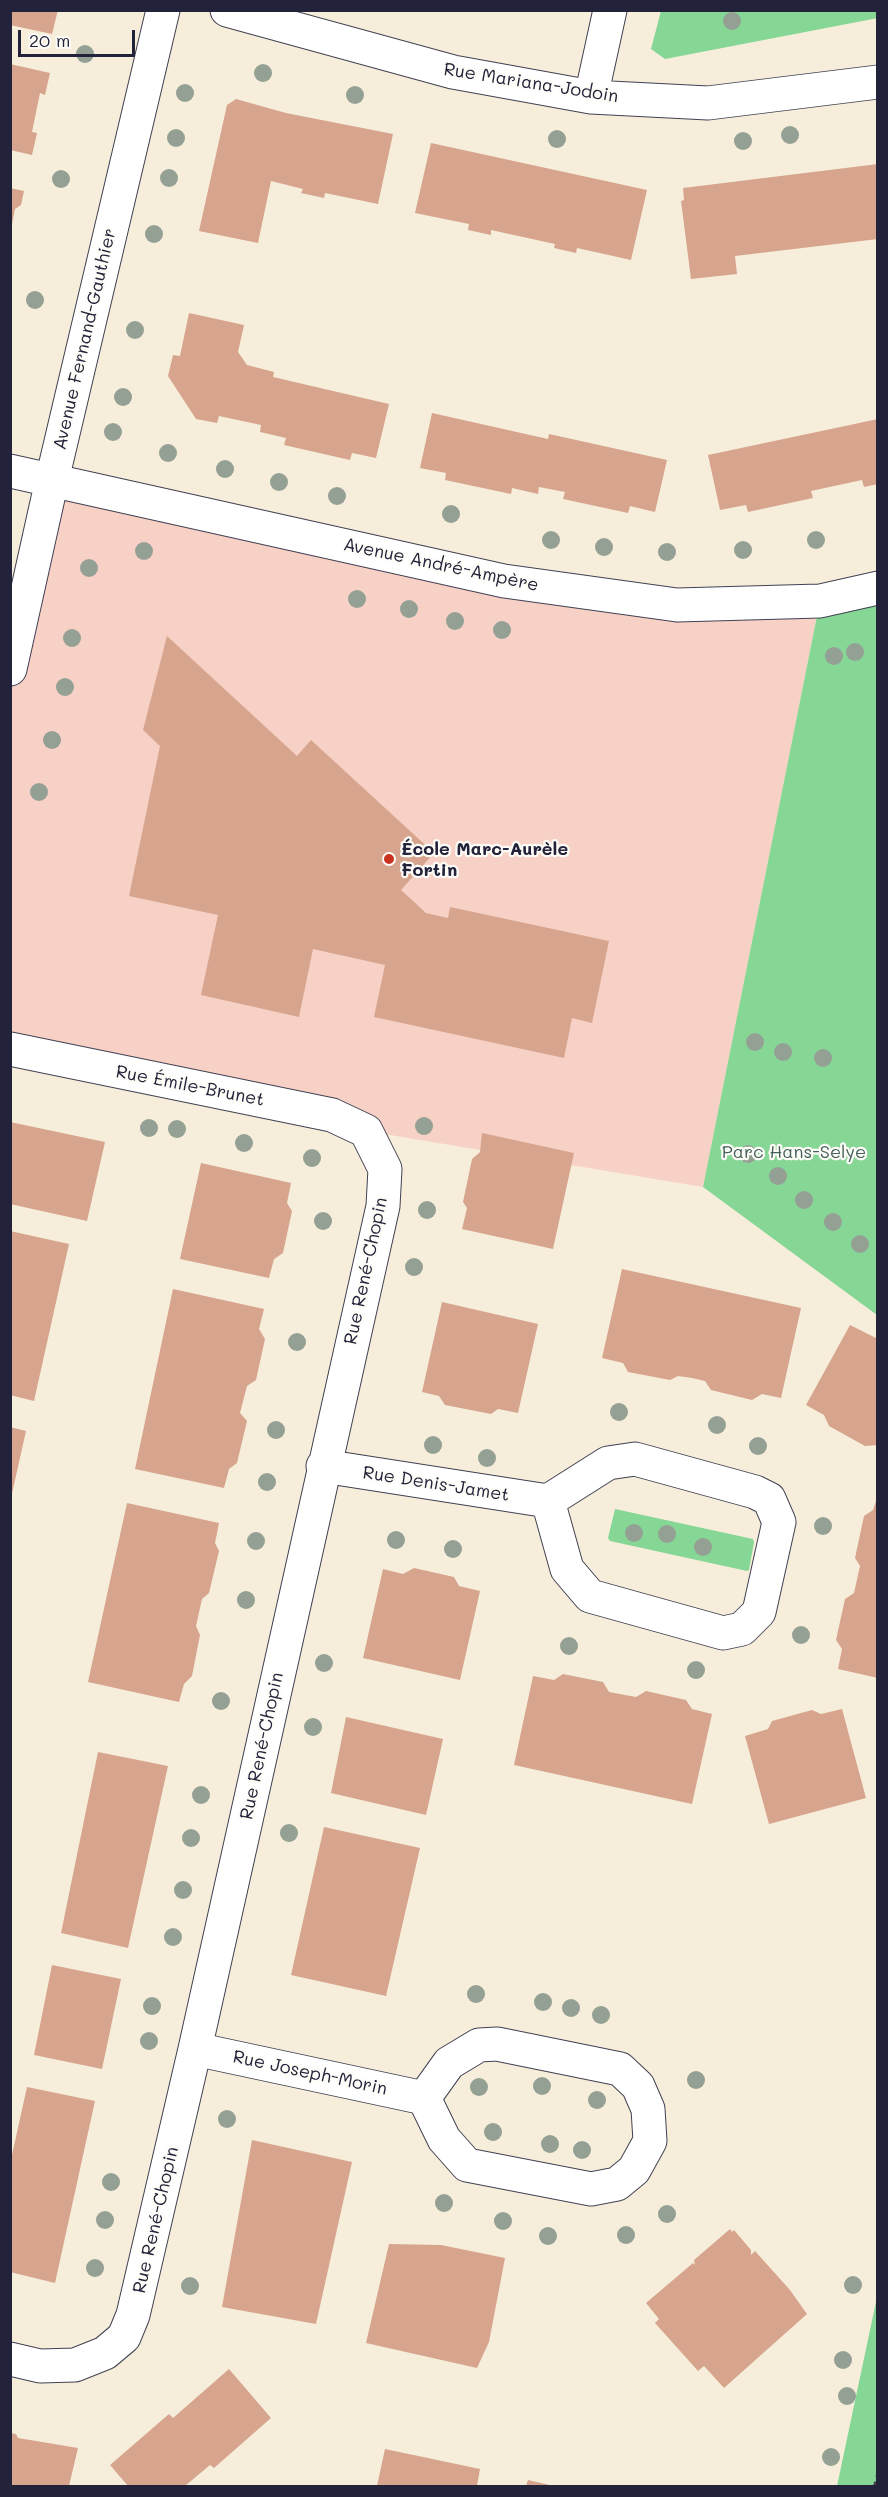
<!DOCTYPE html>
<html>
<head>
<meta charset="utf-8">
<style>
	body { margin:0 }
	#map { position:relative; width:888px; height:2497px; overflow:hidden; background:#f6eeda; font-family:Mali,sans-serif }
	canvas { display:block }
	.frame { position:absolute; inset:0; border:12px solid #22223b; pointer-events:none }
	.scale { position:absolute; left:18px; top:30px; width:117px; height:27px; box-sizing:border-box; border:3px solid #22223b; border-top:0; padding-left:8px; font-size:18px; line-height:21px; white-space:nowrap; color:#22223b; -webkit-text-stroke:4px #fdfcf7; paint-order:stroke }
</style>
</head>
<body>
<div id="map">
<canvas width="888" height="2497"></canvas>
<div class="frame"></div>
<div class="scale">20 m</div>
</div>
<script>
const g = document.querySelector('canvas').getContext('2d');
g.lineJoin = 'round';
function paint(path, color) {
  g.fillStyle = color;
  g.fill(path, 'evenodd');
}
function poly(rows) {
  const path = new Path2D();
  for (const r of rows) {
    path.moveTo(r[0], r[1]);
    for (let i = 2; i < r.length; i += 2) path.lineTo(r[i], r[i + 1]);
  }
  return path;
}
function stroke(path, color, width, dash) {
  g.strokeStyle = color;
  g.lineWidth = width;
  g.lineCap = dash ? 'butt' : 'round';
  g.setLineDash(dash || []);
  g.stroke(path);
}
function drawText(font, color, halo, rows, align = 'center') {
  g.font = font + ' Mali,sans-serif';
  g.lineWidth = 4.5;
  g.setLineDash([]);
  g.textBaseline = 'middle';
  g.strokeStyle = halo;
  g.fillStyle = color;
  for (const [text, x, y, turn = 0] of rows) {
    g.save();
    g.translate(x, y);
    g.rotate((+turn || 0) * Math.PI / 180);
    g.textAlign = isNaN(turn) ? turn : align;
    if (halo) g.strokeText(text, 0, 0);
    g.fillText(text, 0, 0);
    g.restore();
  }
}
paint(poly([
	[52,480,504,581,820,601,703,1187,366,1131,11,1049,11,669]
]), '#f7d1c6');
paint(poly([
	[661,11,877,10,878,18,665,59,651,49],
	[877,588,877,1315,703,1187,820,601],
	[615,1509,753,1539,754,1542,749,1570,747,1571,610,1541,608,1538],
	[877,2297,877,2486,837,2486]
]), '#86d696');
paint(poly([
	[10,10,58,10,52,34,10,25],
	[10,64,50,73,45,95,40,93,32,132,37,133,32,155,10,150],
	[236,99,286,113,393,134,378,204,325,193,324,198,301,193,303,189,271,181,258,243,199,231,227,105],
	[431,143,647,190,631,260,577,248,576,253,554,248,555,244,491,230,491,235,468,230,469,224,415,213],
	[878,164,878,239,735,256,737,274,691,279,681,201,684,200,683,188],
	[10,188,24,191,21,205,15,209,11,229],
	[189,313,244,325,238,352,247,365,274,372,273,377,389,404,376,458,352,453,350,460,284,445,286,438,260,432,261,425,219,416,217,423,196,419,168,376,173,355,180,356],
	[432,413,548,439,549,434,667,460,655,512,630,506,628,513,563,499,565,492,539,487,538,494,512,488,511,494,445,480,446,473,420,468],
	[878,419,878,484,864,487,862,480,811,491,813,498,748,512,746,505,720,510,708,455],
	[167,636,297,756,311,740,434,853,401,890,426,913,448,918,450,907,609,941,592,1023,572,1018,564,1058,374,1017,385,965,313,949,299,1017,201,995,218,915,129,896,160,746,143,730],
	[10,1122,105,1142,87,1221,10,1204],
	[482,1133,574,1153,553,1249,462,1229,467,1208,463,1202,472,1159,480,1152],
	[201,1163,291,1183,287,1203,292,1211,283,1253,274,1259,269,1278,180,1259],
	[10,1231,69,1244,34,1401,10,1395],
	[622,1269,801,1308,781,1398,762,1394,752,1400,711,1390,705,1381,692,1378,678,1376,670,1380,628,1372,623,1363,602,1358],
	[173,1289,264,1309,259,1329,265,1339,256,1380,247,1386,240,1413,247,1421,237,1463,229,1469,224,1488,135,1469],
	[442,1302,538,1324,518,1413,498,1409,491,1414,445,1405,439,1396,422,1392],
	[850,1325,878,1339,878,1445,865,1446,829,1426,824,1415,806,1405],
	[10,1427,26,1431,11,1498,10,1498],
	[878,1495,878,1678,838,1669,842,1649,836,1640,845,1599,854,1593,860,1566,855,1558,864,1516,873,1510],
	[127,1503,219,1523,215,1543,219,1551,209,1593,202,1599,196,1626,200,1635,192,1676,184,1684,179,1702,88,1682],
	[414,1568,454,1577,459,1586,480,1591,460,1680,363,1658,383,1569,403,1574],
	[563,1674,603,1682,609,1692,636,1697,646,1691,686,1700,692,1709,712,1714,692,1804,514,1765,533,1676,554,1680],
	[842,1709,866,1798,769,1824,745,1736,768,1729,772,1721,812,1710,821,1714],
	[346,1717,443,1739,426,1815,331,1793],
	[98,1752,168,1766,128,1948,61,1933],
	[324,1827,420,1848,386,1996,291,1975],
	[52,1965,121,1979,102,2069,34,2055],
	[27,2087,95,2101,55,2283,10,2272,10,2164],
	[252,2140,352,2162,316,2324,222,2307],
	[730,2229,732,2232,734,2230,751,2250,751,2255,755,2251,790,2290,807,2314,724,2388,704,2366,698,2371,655,2323,659,2319,646,2303,693,2263,695,2265,694,2260],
	[389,2244,441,2245,505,2258,489,2342,477,2368,366,2343],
	[229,2369,271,2418,214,2468,210,2465,185,2486,128,2486,110,2465,169,2414,173,2418],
	[10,2433,16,2434,18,2438,78,2448,69,2486,10,2486],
	[385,2449,480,2469,477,2486,377,2486],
	[528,2480,554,2486,526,2486]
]), '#d7a58e');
const minor = poly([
	[227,10,453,72,591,97,708,103,878,82],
	[591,97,610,10],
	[10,471,504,581,677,605,820,601,878,588],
	[10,669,52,480,163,10],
	[10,1049,332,1115,366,1131,385,1169,383,1206,195,2049,133,2315,124,2337,105,2353,75,2365,40,2366,10,2359],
	[323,1466,548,1501,608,1463,635,1459,755,1492,769,1499,779,1522,759,1612,742,1629,723,1633,590,1596,567,1569,548,1501],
	[497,2044,620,2069,638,2086,648,2109,650,2141,634,2170,617,2184,591,2189,467,2165,444,2139,424,2098,449,2063,479,2045,497,2044],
	[195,2049,424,2098]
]);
stroke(minor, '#424153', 35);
stroke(poly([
	[875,2486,878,2475]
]), '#424153', 4, [4.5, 4.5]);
stroke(minor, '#fff', 33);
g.fillStyle = '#95a094';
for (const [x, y] of [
	[732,21],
	[85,54],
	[263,73],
	[185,93],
	[355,95],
	[790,135],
	[176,138],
	[557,139],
	[743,141],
	[169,178],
	[61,179],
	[154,234],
	[35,300],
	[135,330],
	[123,397],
	[113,432],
	[168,453],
	[225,469],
	[279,482],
	[337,496],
	[451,514],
	[551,540],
	[816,540],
	[604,547],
	[743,550],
	[144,551],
	[667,552],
	[89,568],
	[357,599],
	[409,609],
	[455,621],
	[502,630],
	[72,638],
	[855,652],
	[834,656],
	[65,687],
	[52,740],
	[39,792],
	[755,1042],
	[783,1052],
	[823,1058],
	[424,1126],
	[149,1128],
	[177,1129],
	[244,1143],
	[748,1154],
	[312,1158],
	[778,1176],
	[804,1200],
	[427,1210],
	[323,1221],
	[833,1222],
	[860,1244],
	[414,1267],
	[297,1342],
	[619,1412],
	[717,1425],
	[276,1430],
	[433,1445],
	[758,1446],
	[487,1458],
	[267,1482],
	[823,1526],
	[634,1533],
	[667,1534],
	[396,1540],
	[256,1541],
	[703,1547],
	[453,1549],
	[246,1600],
	[801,1635],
	[569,1646],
	[324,1663],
	[696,1670],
	[221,1701],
	[313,1727],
	[201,1795],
	[289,1833],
	[191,1838],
	[183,1890],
	[173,1937],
	[476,1994],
	[543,2002],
	[152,2006],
	[571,2008],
	[601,2015],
	[149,2041],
	[696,2080],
	[542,2086],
	[479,2087],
	[597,2100],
	[227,2119],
	[493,2132],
	[550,2144],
	[582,2150],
	[111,2182],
	[444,2203],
	[667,2214],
	[105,2220],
	[503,2221],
	[626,2235],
	[548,2236],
	[95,2268],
	[853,2285],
	[190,2286],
	[843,2360],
	[847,2396],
	[831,2457]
]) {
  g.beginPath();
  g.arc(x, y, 9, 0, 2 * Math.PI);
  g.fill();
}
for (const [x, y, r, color] of [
	[389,859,6,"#c8321e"]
]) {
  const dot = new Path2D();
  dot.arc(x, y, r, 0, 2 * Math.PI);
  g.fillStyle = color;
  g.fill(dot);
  stroke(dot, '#fdfcf7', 2);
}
drawText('18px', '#22223b', '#fdfcf7', [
	["Rue Mariana-Jodoin",531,83,9],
	["Avenue Fernand-Gauthier",85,339,-77],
	["Avenue André-Ampère",441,565,12],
	["Rue Émile-Brunet",190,1086,11],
	["Rue René-Chopin",366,1271,-78],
	["Rue Denis-Jamet",436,1484,9],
	["Rue René-Chopin",262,1746,-78],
	["Rue Joseph-Morin",310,2073,12],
	["Rue René-Chopin",156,2220,-77]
]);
drawText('bold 18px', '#22223b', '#fdfcf7', [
	["École Marc-Aurèle",401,849],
	["Fortin",401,870]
], 'left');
drawText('18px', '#45615b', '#fdfcf7', [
	["Parc Hans-Selye",794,1152]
]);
</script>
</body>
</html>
